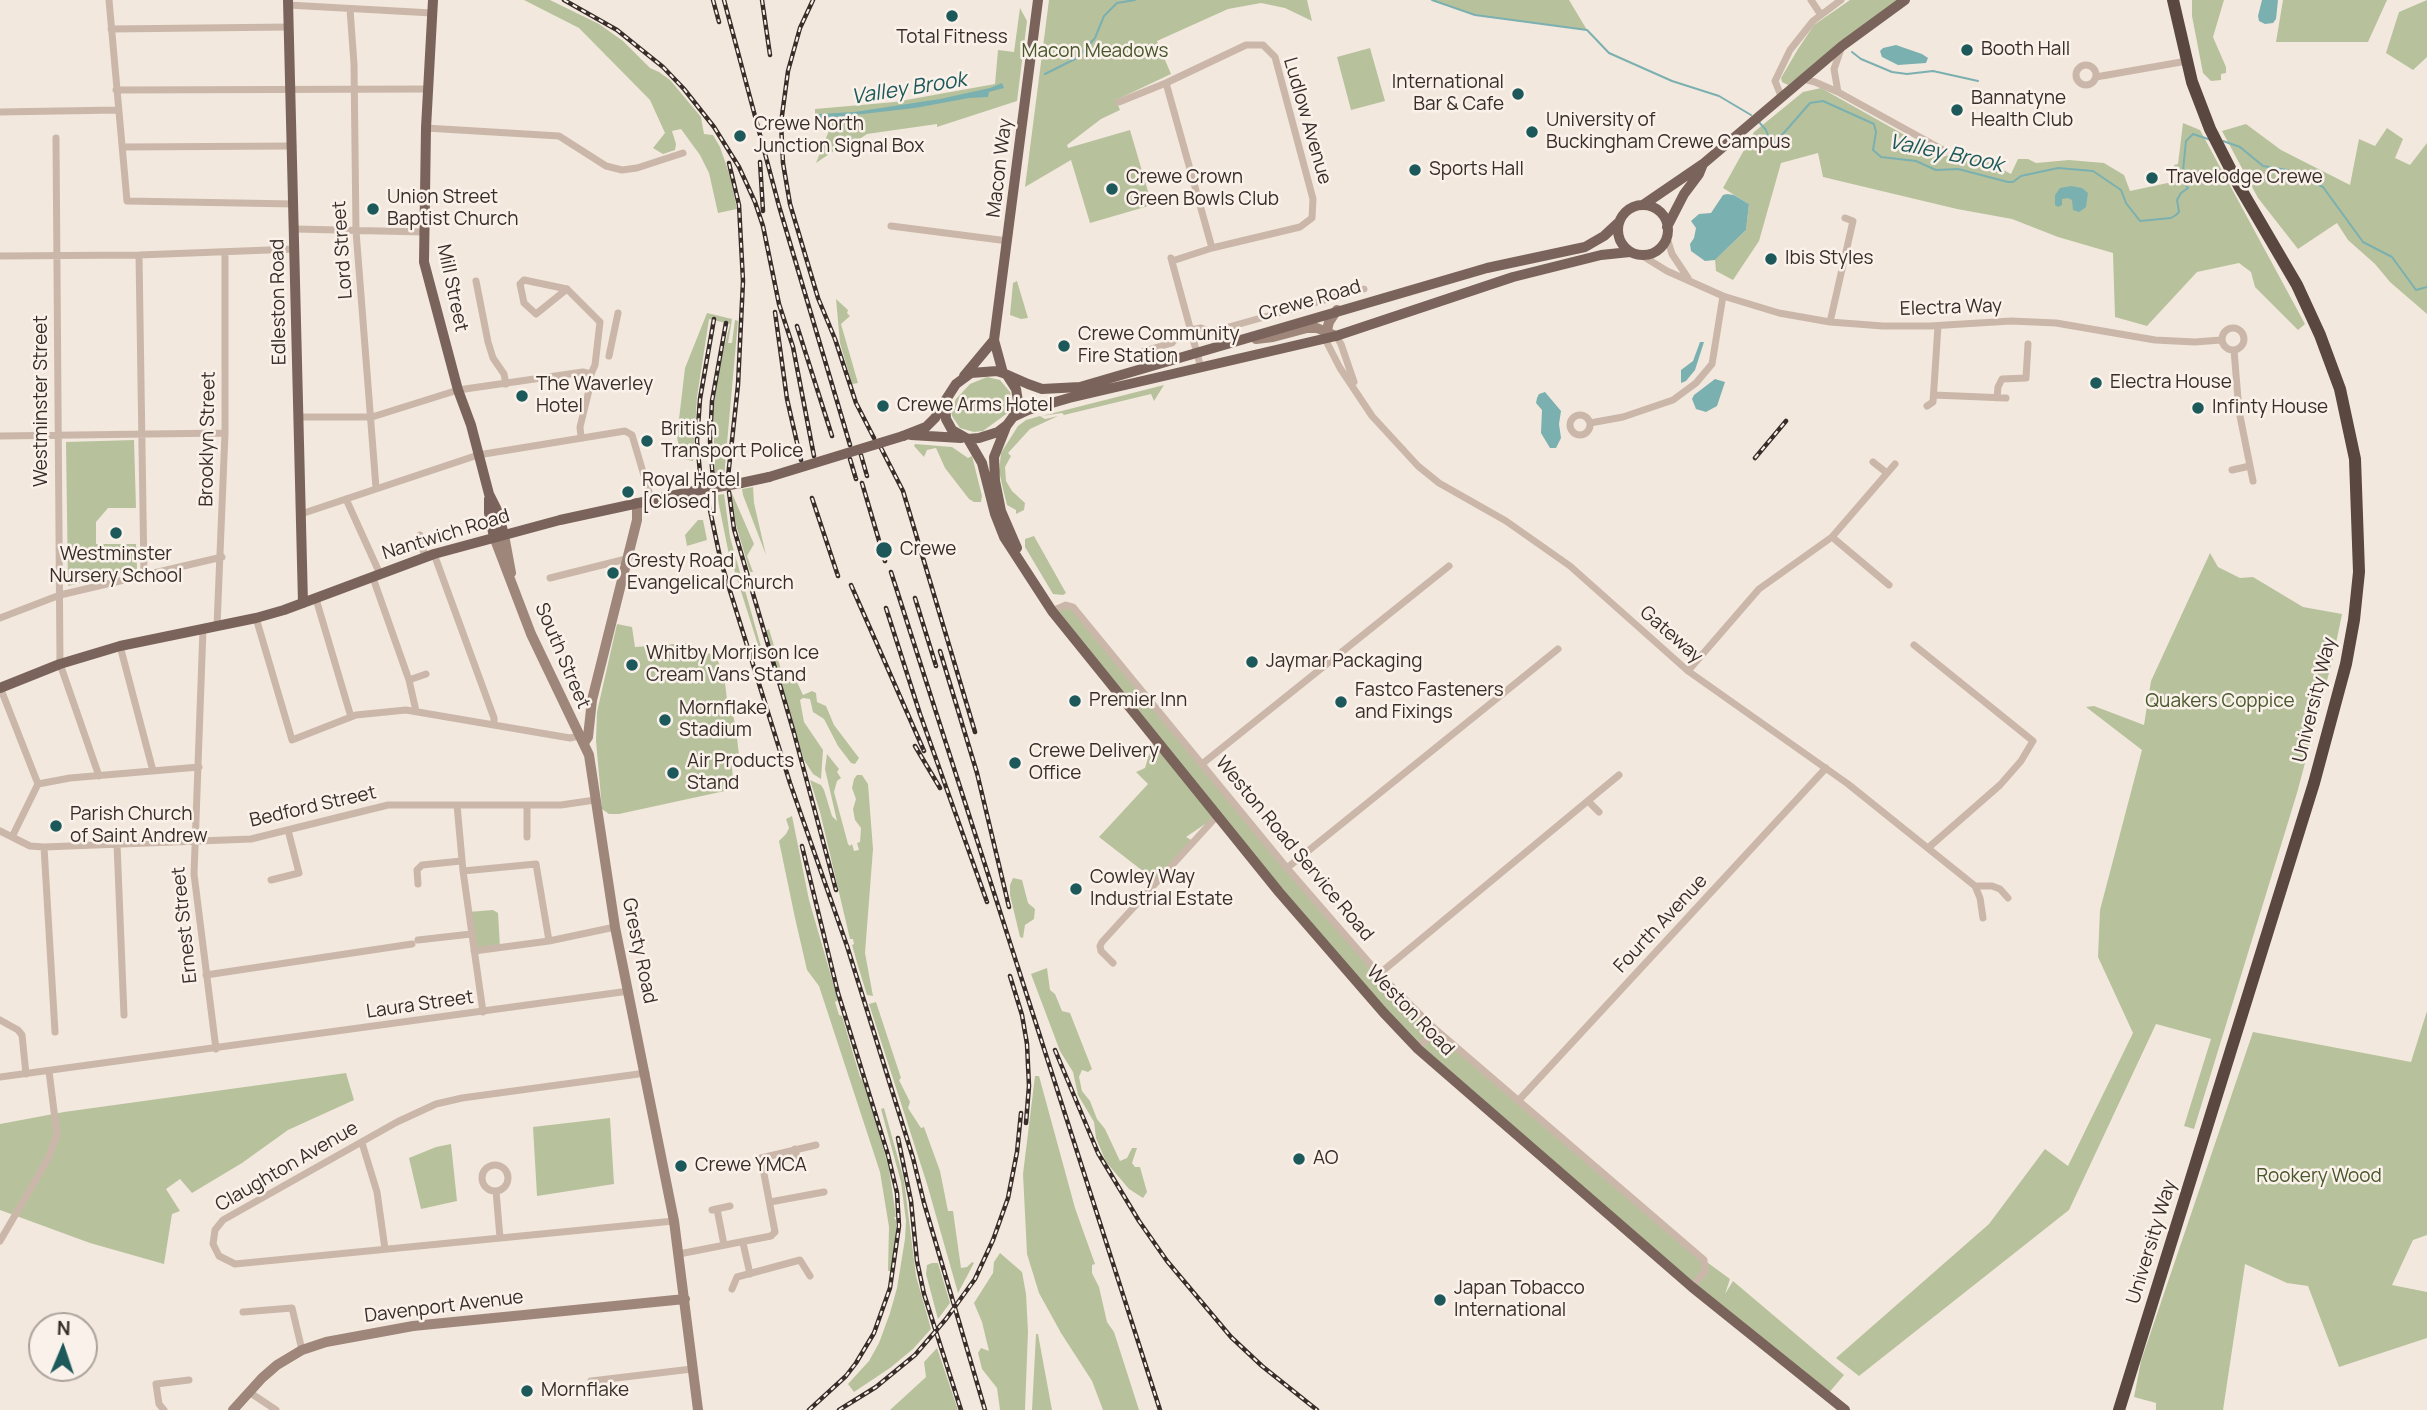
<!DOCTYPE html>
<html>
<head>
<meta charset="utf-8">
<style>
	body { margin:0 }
	#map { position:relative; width:2427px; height:1410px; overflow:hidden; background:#f3e8dd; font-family:Manrope,sans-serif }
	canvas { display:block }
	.north { position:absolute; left:28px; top:1312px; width:70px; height:70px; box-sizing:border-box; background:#faf2ea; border:2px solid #aca39d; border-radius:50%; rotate:2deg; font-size:19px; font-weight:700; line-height:28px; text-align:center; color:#382d29 }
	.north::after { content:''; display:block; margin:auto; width:24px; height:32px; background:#1d595a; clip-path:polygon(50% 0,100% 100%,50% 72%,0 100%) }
</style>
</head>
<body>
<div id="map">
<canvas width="2427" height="1410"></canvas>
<div class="north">N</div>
</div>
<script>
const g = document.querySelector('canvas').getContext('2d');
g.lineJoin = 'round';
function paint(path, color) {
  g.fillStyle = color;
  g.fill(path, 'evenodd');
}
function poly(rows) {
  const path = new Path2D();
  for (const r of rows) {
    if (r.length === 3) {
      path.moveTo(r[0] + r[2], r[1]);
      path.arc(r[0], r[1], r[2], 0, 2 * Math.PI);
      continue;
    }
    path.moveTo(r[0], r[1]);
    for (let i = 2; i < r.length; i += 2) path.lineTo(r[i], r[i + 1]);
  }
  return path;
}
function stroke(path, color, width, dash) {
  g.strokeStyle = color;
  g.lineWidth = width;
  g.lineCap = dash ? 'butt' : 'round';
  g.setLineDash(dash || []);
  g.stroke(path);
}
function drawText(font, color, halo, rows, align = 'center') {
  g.font = font + ' Manrope,sans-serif';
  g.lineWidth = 5;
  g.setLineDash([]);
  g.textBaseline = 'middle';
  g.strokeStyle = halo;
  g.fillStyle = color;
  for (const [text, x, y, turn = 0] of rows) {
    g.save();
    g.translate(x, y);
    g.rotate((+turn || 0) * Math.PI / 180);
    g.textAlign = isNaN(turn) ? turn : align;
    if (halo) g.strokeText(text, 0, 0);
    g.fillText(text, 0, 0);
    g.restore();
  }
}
paint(poly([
	[524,0,550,0,599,24,623,41,650,68,659,72,670,80,701,117,704,134,713,135,720,147,730,176,737,209,718,213,709,173,700,155,681,129,672,131,676,144,675,150,663,154,653,148,665,133,650,100,579,28],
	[1049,0,1307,0,1312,21,1285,8,1261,3,1228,9,1157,41,1171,74,1116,100,1120,110,1101,119,1067,145,1068,148,1130,130,1152,205,1090,223,1071,160,1025,187],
	[1432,0,1569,0,1587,30,1475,15],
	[1850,0,1899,0,1788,85,1782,82,1781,78,1798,49,1814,25],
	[2192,0,2224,0,2213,37,2226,67,2226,73,2221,74,2221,80,2211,81,2203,73,2192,16],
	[2283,0,2387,0,2368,42,2276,42],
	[2427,0,2427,57,2413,70,2386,53,2399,12],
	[1020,8,1027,21,1017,101,937,127,937,124,867,134,855,142,835,150,816,163,834,118,815,119,815,109,895,102,995,84,998,50,1014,52],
	[1370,48,1385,101,1351,110,1337,57],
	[1821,88,1910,138,1937,158,1967,151,2011,174,2018,159,2028,159,2036,163,2069,160,2104,163,2124,175,2130,191,2177,181,2174,165,2178,164,2183,123,2200,130,2305,324,2298,330,2255,287,2251,272,2239,263,2197,272,2147,326,2115,317,2113,253,2058,237,2012,219,1957,209,1823,177,1818,153,1781,163,1759,241,1733,280,1716,271,1715,260,1746,230,1749,204,1723,188,1754,132,1803,92],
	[2246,124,2281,150,2350,185,2359,139,2375,146,2387,128,2403,139,2395,158,2410,165,2427,143,2427,314,2390,282,2375,264,2348,240,2337,223,2298,249,2258,198,2222,131],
	[1017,281,1028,318,1021,319,1010,315,1013,283],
	[836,299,848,310,847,313,850,316,841,324,858,383,852,384,840,343],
	[707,313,732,319,728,343,732,343,735,320,738,321,724,477,715,479,713,410,721,359,730,324,709,319,697,397,693,461,683,459,680,455,677,436,685,368],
	[987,377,1000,380,1010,392,1012,406,1009,412,983,431,974,432,960,428,952,416,951,411,956,399,970,384],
	[1164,385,1154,401,1151,394,1064,415,1062,413,1042,416],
	[1040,416,1045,419,1058,416,1030,429,1008,453,1011,456,1005,467,1006,481,1012,491,1025,503,1024,510,1016,514,1016,510,1007,505,1003,489,999,471,1001,453,1018,426,1026,420],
	[134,440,136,508,108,508,96,522,96,544,136,544,137,569,68,586,66,442],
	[915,444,952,447,968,458,972,456,982,496,981,502,974,502,969,499,945,468,936,448,927,450,924,457,914,446],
	[753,487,754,503,766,555,743,495,742,489],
	[731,491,754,544,747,556,753,572,750,572,736,525],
	[724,494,730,537,765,661,763,661,728,550,717,495],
	[698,520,703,520,707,540,687,546,685,535],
	[1034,536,1066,593,1063,595,1053,594,1025,547,1025,539],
	[2210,553,2218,567,2240,578,2253,577,2303,607,2342,614,2333,658,2297,793,2194,1129,2184,1126,2211,1039,2156,1024,2069,1210,1859,1376,1836,1358,1989,1224,2045,1149,2068,1166,2133,1033,2098,957,2100,910,2142,750,2086,707,2094,706,2144,725,2151,681],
	[1073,607,1379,974,1435,1029,1704,1260,1730,1279,1725,1294,1733,1281,1844,1375,1827,1395,1418,1049,1217,816,1186,837,1193,841,1157,882,1099,837,1148,784,1136,772,1145,768,1152,744,1158,742,1052,611],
	[617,624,632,627,635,647,688,643,716,657,724,674,727,700,730,701,736,729,739,755,731,757,734,789,619,814,609,814,602,809,596,741,597,712],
	[769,629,785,683,796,680,803,695,812,691,816,693,817,702,826,706,834,725,859,758,855,764,851,763,838,746,824,719,813,712,810,699,803,698,800,700,804,722,823,750,821,779,813,774,804,760,765,631],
	[827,754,839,769,837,772,841,778,837,781,834,792,848,844,850,846,852,844,854,851,859,850,857,843,860,842,861,828,855,820,853,809,856,799,852,788,854,779,857,775,862,775,868,784,873,849,865,953,873,996,867,995,858,966,852,945,854,944,853,939,850,939,820,812,810,780,821,785,824,790,832,816,837,821,825,769],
	[792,816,809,900,838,1000,835,1002,839,1015,842,1016,860,1077,865,1083,889,1169,896,1217,894,1217,896,1221,896,1235,891,1271,888,1271,889,1227,880,1172,819,986,807,970,795,918,779,841,786,834,789,828,786,819],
	[1013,878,1022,880,1028,903,1035,909,1034,919,1025,925,1023,938,1020,937,1010,895,1010,885],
	[493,910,498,913,500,947,474,951,468,912],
	[1047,968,1050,990,1055,994,1062,1011,1070,1013,1092,1069,1088,1072,1082,1070,1079,1077,1082,1091,1090,1101,1097,1119,1105,1129,1120,1161,1127,1158,1132,1148,1137,1148,1132,1163,1135,1167,1140,1167,1147,1192,1143,1198,1129,1189,1106,1162,1096,1138,1094,1122,1078,1095,1073,1072,1060,1051,1031,974],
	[876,1002,901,1078,899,1080,910,1102,908,1108,921,1128,924,1127,940,1171,948,1211,953,1211,961,1268,967,1267,972,1262,974,1263,958,1293,927,1184,869,1004],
	[2427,1011,2427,1235,2413,1240,2392,1285,2427,1292,2427,1338,2339,1367,2308,1286,2287,1283,2245,1264,2223,1410,2156,1410,2156,1403,2134,1397,2141,1361,2253,1032,2411,1062],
	[346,1073,354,1100,288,1130,242,1163,192,1193,180,1179,166,1189,180,1211,172,1214,164,1264,90,1243,0,1210,0,1124,64,1112],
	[1035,1076,1039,1076,1075,1208,1095,1264,1092,1265,1092,1273,1099,1287,1107,1322,1114,1332,1139,1410,1103,1410,1092,1381,1061,1333,1039,1293,1027,1254,1023,1174],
	[884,1108,904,1180,916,1276,931,1329,913,1349,890,1368,854,1392,848,1384,869,1361,879,1343,890,1313,897,1288,905,1239,906,1221,901,1182,881,1109],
	[610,1118,614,1184,537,1196,533,1127],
	[451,1144,457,1201,421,1209,409,1158,436,1147],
	[1000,1253,1022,1272,1026,1294,1028,1331,1025,1410,1000,1410,997,1388,982,1369,978,1353,981,1348,989,1351,982,1322,974,1303,993,1273,994,1262],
	[932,1263,938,1263,950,1303,938,1319,926,1274,927,1265],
	[1036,1334,1038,1334,1052,1410,1032,1410],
	[937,1348,958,1410,890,1410,926,1377,924,1362]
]), '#b7c29d');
paint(poly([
	[2262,0,2278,0,2276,19,2273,23,2265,24,2259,21,2258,16],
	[1896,45,1922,54,1928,58,1926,63,1898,65,1882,57,1880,51,1883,48],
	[1002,83,1004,88,989,92,988,97,969,98,915,108,819,119,819,114,854,112,940,99,990,88],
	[2071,186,2082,188,2088,193,2086,207,2079,212,2073,210,2072,200,2068,198,2062,199,2062,205,2058,207,2055,205,2055,195,2060,188],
	[1727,194,1734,195,1749,204,1746,230,1715,260,1705,261,1691,251,1690,244,1694,238,1696,228,1691,221,1699,214,1711,213,1723,195],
	[1700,342,1704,342,1695,370,1686,381,1681,383,1681,370,1693,361],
	[1715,379,1725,382,1717,406,1706,412,1696,409,1692,399,1694,395],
	[1545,392,1561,411,1559,424,1561,438,1556,448,1550,448,1541,433,1542,410,1536,403,1537,398,1539,394]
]), '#7bb0b0');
stroke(poly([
	[1432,0,1475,15,1587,30,1609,53,1672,81,1719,96,1751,115],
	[1852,52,1861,59,1892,72,1907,74,1933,71,1978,81],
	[1045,74,1077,58,1095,38,1104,16,1117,3,1135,0],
	[1758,121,1766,130,1770,141,1775,143,1810,103,1823,101,1874,124,1876,132,1873,150,1881,157,1916,161,1936,170,1958,169,2008,182,2013,182,2021,176,2058,168,2093,171,2121,190,2126,203,2140,221,2171,218,2176,215,2179,212,2177,200,2181,193,2188,188,2182,180,2186,141,2193,134,2211,140],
	[2223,141,2240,147,2263,166,2287,170,2323,187,2363,242,2392,257,2416,290,2427,287]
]), '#7bb0b0', 2);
stroke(poly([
	[109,0,127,201,294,204],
	[1811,0,1821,15],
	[288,5,432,13],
	[350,9,354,64,356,231,376,488],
	[111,29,289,27],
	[2086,75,10],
	[2096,77,2187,61],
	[1803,79,1815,82,1838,92,1945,151],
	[1166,83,1212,248],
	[116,90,428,89],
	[1838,92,1834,69,1841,49],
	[1781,96,1775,81,1790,50,1813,21,1841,0],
	[1119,102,1166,83,1246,45,1263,45,1275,57,1313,199,1312,218,1300,227,1212,248,1172,261],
	[0,112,118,110],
	[426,128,559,136,606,166,622,170,637,168,683,153],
	[56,138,60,664,99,776],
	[123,147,293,146],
	[891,226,1008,241],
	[295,229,423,232],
	[1667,238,1672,254,1688,278],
	[139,255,144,574],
	[1641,255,1667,271,1723,296,1779,313,1830,322,1883,326,1930,326,2011,321,2056,323,2155,340,2195,342,2221,340],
	[0,256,139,255,295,249],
	[1171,258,1201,368],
	[1844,259,1857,263],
	[476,281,488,342,493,358,504,374,506,384],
	[567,289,524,280,520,284,524,303,536,314,567,289,600,322,595,365,591,374,591,382,580,427,581,437],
	[1830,322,1853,221,1845,218],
	[2233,339,11],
	[1336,336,1341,344,1354,382],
	[1325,339,1340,368,1372,416,1418,466,1439,483,1506,521,1570,566,1688,671,1848,784,1975,886,1980,898,1983,918],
	[2234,350,2239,411,2253,481],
	[1144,351,1172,343,1180,334,1190,330,1201,328,1211,332,1364,289],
	[609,356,618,313],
	[1934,395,2006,398],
	[1997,398,1998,387,2002,379,2026,378,2028,344],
	[1927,406,1933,402,1938,326],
	[1580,425,10],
	[299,417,372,417,458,390,583,372,591,374],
	[1590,423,1623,417,1673,400,1696,383,1712,364,1723,296],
	[0,436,225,433],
	[1873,462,1887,473],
	[2232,470,2250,466],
	[346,499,380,574],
	[301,514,478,455,625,431,632,435,651,499],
	[420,535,425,558],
	[1832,537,1889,585],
	[434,554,494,718,494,725],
	[373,578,409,680,416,711],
	[550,578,626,559],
	[316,599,351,717],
	[1052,611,1066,605,1073,607,1287,868,1379,974,1435,1029,1704,1260,1705,1271,1692,1287],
	[0,618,60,595,222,557],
	[256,618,292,740,356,715,406,710,570,738,579,736],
	[217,626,225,433,225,252],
	[203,629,194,874,216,1049],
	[1914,645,2033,741,2021,761,2000,785,1928,848],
	[120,646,153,771],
	[1688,671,1759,589,1832,537,1895,464],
	[409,680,426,674],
	[0,687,38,784,12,837],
	[1202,764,1449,566],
	[38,784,70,778,199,767],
	[1589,802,1599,812],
	[457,805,463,871,483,1012],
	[0,831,30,846,44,847,251,839,388,805,561,805,595,800],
	[527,837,527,806],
	[117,844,124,1015],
	[44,847,55,1032],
	[1287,868,1558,649],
	[463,871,536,864,549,941],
	[271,880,299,873,288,830],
	[418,884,417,870,422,865,461,861],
	[1975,886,1992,886,2000,889,2008,898],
	[418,940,471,934],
	[474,951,549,941,615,927],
	[1113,963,1101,951,1100,946,1102,942,1217,816],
	[1379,974,1619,775],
	[206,975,412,944],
	[0,1020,18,1030,22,1035,26,1074],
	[1418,1049,1435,1029],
	[646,1073,462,1098,436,1104,397,1122,223,1220,215,1230,213,1244,219,1256,235,1264,674,1221],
	[0,1077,629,991],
	[1518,1101,1826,768],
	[362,1143,377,1192,385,1249],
	[795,1149,799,1166],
	[495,1178,13],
	[496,1191,500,1238],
	[770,1202,824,1192],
	[717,1209,724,1245],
	[712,1210,730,1206],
	[0,1241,48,1159,57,1135,49,1071],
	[743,1243,750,1274],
	[679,1254,771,1236,775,1232,761,1158,816,1145],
	[732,1289,737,1277,800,1260,810,1276],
	[243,1312,292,1308,302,1350],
	[591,1381,692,1369],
	[249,1392,276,1410],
	[164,1410,159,1404,156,1384,189,1380]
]), '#cbb7a9', 7);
stroke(poly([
	[1325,338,1329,322,1337,310],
	[1256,339,1273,337,1307,328,1317,328,1336,336],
	[504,535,511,573],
	[494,537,531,634,589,755,615,927,674,1221,698,1410],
	[584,743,588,737,592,700,637,520,637,503],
	[233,1410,262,1378,277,1365,302,1350,326,1342,413,1326,685,1299]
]), '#9f867a', 10);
stroke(poly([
	[288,0,303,603],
	[433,0,426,128,424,262,458,390,471,425,489,494,498,512,504,535],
	[1643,230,25],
	[1643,205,1703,164,1842,46,1905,0],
	[1667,227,1684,194,1699,174,1703,164],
	[1003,373,994,340,1038,0],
	[1007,375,1016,389,1018,401,1013,417,1007,425,998,432,979,438,968,439,952,430,946,419,945,401,956,384,971,373,997,371,1003,373,1028,384,1042,389,1080,387,1487,268,1585,247,1604,236,1618,223],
	[964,376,994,340],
	[1013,417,1028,410,1069,398,1336,336,1513,277,1601,255,1630,252],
	[1006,427,994,457,995,481,1001,511,1017,548],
	[911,435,961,438],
	[903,436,926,427,935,418,944,404],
	[968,439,982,463,995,514,1004,537,1052,611,1279,892,1383,1012,1418,1049,1692,1287,1845,1410],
	[741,483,769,477],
	[489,499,489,513,494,537],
	[0,688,60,664,120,646,256,618,284,610,434,554,560,520,694,491]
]), '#7a635a', 10);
stroke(poly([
	[2119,1410,2314,783,2346,664,2354,620,2359,572,2355,459,2340,389,2320,335,2297,285,2239,186,2210,129,2192,82,2173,0]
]), '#594740', 12);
const rail = poly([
	[564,0,617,30,663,67,684,89,714,127,739,167,755,202,763,226,779,304,793,347,814,456],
	[713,0,719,22],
	[724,0,779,206,850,445],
	[762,0,770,55],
	[813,0,800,28,788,71,781,123,783,163,790,204,818,298,835,339,856,403,874,438],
	[760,162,763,211],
	[775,312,787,399,801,460],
	[797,326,832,436],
	[881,448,903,491,975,732],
	[861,455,867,476],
	[1755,458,1786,421],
	[850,459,856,479],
	[728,477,738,385,743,281,739,205,729,163],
	[713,480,710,441,712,401,726,323],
	[701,483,697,441,700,399,714,319],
	[862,483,885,561],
	[729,492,734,529,794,733,836,890],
	[707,496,721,562,790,783,847,946,913,1158,924,1203,985,1410],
	[812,498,838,576],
	[891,572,1160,1410],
	[851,585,924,751],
	[915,598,936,666],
	[886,608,920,714,987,902],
	[940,651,977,773,1009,907],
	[915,746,940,788],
	[802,846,838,993,888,1155,897,1193,899,1226,890,1288,874,1333,856,1363,846,1376,809,1410],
	[1010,976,1022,1015,1027,1044,1029,1086,1026,1123],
	[1055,1050,1098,1153,1139,1221,1167,1261,1231,1337,1262,1366,1317,1410],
	[898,1138,911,1201,917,1261,924,1294,961,1410],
	[839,1410,876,1387,915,1355,946,1319,975,1279,993,1240,1008,1198,1017,1152,1021,1113]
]);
stroke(rail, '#382d29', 4.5);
stroke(rail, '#faf2ea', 2, [5]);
stroke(poly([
	[769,477,903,436],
	[694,491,741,483]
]), '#7a635a', 10);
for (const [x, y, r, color] of [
	[952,16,7,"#1d595a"],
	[1967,50,7,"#1d595a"],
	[1518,94,7,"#1d595a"],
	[1957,110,7,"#1d595a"],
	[1532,132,7,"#1d595a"],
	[740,136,7,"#1d595a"],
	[1415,170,7,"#1d595a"],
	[2152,178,7,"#1d595a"],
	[1112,189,7,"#1d595a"],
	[373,209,7,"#1d595a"],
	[1771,259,7,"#1d595a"],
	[1064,346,7,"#1d595a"],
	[2096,383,7,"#1d595a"],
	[522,396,7,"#1d595a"],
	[883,406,7,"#1d595a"],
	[2198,408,7,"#1d595a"],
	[647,441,7,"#1d595a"],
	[628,492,7,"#1d595a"],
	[116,533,7,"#1d595a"],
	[884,550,9,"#1d595a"],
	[613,573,7,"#1d595a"],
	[1252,662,7,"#1d595a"],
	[632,665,7,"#1d595a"],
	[1075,701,7,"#1d595a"],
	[1341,702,7,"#1d595a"],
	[665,720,7,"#1d595a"],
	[1015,763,7,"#1d595a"],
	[673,773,7,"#1d595a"],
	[56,826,7,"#1d595a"],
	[1076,889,7,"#1d595a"],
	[1299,1159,7,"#1d595a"],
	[681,1166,7,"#1d595a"],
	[1440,1300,7,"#1d595a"],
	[527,1391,7,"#1d595a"]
]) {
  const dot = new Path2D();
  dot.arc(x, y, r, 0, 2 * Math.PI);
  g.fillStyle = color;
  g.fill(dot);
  stroke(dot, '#faf2ea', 2.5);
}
drawText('19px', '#382d29', '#faf2ea', [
	["Total Fitness",952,38,"center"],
	["Booth Hall",1981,50],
	["International",1504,83,"right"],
	["Bar & Cafe",1504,105,"right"],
	["Bannatyne",1971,99],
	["Health Club",1971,121],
	["University of",1546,121],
	["Buckingham Crewe Campus",1546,143],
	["Crewe North",754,125],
	["Junction Signal Box",754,147],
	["Sports Hall",1429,170],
	["Crewe Crown",1126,178],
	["Green Bowls Club",1126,200],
	["Travelodge Crewe",2166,178],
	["Union Street",387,198],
	["Baptist Church",387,220],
	["Ibis Styles",1785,259],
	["Crewe Community",1078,335],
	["Fire Station",1078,357],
	["Electra House",2110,383],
	["The Waverley",536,385],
	["Hotel",536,407],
	["Crewe Arms Hotel",897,406],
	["Infinty House",2212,408],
	["British",661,430],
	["Transport Police",661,452],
	["Royal Hotel",642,481],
	["[Closed]",642,503],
	["Crewe",900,550],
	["Westminster",116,555,"center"],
	["Nursery School",116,577,"center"],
	["Gresty Road",627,562],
	["Evangelical Church",627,584],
	["Whitby Morrison Ice",646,654],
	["Cream Vans Stand",646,676],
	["Jaymar Packaging",1266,662],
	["Fastco Fasteners",1355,691],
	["and Fixings",1355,713],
	["Premier Inn",1089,701],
	["Mornflake",679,709],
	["Stadium",679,731],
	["Crewe Delivery",1029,752],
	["Office",1029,774],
	["Air Products",687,762],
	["Stand",687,784],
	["Parish Church",70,815],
	["of Saint Andrew",70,837],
	["Cowley Way",1090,878],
	["Industrial Estate",1090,900],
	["AO",1313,1159],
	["Crewe YMCA",695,1166],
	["Japan Tobacco",1454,1289],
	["International",1454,1311],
	["Mornflake",541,1391]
], 'left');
drawText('19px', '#49572c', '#faf2ea', [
	["Macon Meadows",1095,52],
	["Quakers Coppice",2220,702],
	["Rookery Wood",2319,1177]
]);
drawText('19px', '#382d29', '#faf2ea', [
	["Ludlow Avenue",1307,121,74],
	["Macon Way",1000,168,-83],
	["Lord Street",343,250,-94],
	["Mill Street",452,288,78],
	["Crewe Road",1310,301,-16],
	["Edleston Road",279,302,-91],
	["Electra Way",1951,308,-2],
	["Westminster Street",42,401,-90],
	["Brooklyn Street",208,439,-89],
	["Nantwich Road",446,535,-17],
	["Gateway",1671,635,41],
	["South Street",562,656,67],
	["University Way",2315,700,-76],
	["Bedford Street",313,807,-13],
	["Weston Road Service Road",1294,849,50],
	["Fourth Avenue",1661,924,-47],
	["Ernest Street",185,925,-96],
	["Gresty Road",639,951,78],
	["Laura Street",420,1005,-8],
	["Weston Road",1410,1011,46],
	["Claughton Avenue",287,1167,-30],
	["University Way",2152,1242,-73],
	["Davenport Avenue",444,1307,-7]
]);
drawText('italic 21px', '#1d595a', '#faf2ea', [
	["Valley Brook",909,89,-9],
	["Valley Brook",1946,154,12]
]);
</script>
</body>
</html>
